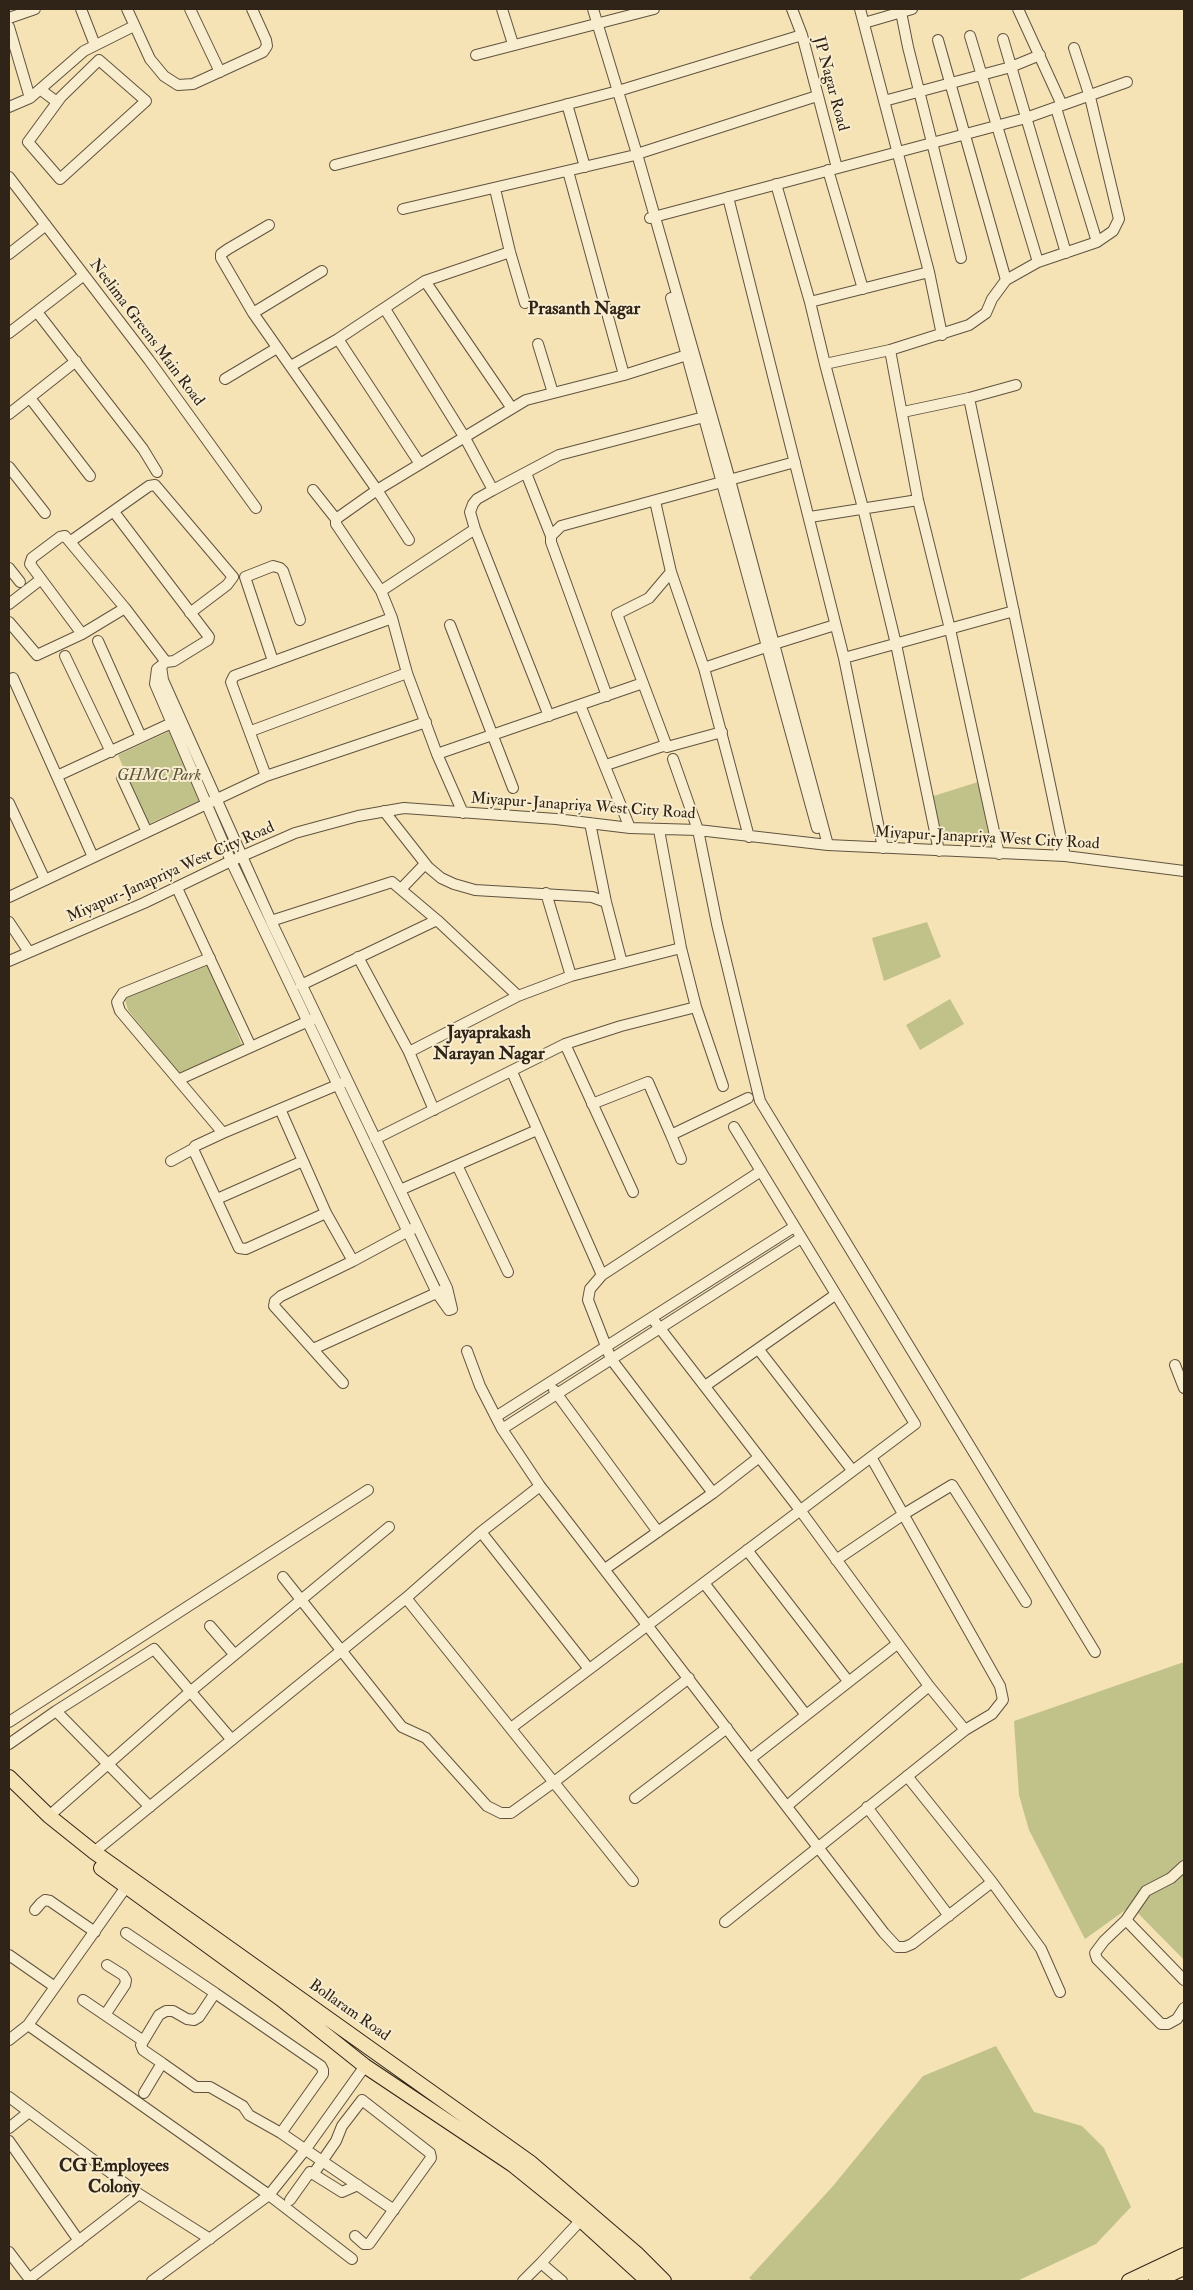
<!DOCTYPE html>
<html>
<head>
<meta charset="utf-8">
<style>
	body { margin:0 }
	#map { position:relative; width:1193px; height:2290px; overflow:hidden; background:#f5e3b5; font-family:"IM FELL Double Pica",serif }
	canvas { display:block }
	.frame { position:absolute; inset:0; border:10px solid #302318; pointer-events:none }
</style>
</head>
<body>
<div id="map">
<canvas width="1193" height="2290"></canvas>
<div class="frame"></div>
</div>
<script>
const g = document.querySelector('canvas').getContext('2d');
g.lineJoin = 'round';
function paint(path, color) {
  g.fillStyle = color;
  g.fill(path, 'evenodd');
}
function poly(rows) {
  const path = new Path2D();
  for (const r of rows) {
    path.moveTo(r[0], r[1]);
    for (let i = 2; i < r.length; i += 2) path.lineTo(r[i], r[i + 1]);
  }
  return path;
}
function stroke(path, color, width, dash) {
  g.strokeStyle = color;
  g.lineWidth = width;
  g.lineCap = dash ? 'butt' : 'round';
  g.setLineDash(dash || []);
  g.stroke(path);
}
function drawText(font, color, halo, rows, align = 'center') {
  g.font = font + ' "IM FELL Double Pica",serif';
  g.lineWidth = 4;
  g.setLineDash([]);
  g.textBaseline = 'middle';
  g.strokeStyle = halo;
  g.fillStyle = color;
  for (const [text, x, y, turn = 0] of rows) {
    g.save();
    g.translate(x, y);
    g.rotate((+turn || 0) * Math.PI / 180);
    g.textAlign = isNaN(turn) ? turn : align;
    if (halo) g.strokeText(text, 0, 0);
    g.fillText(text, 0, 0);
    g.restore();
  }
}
paint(poly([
	[170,731,201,800,148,824,118,755],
	[978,782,990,841,941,842,927,798],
	[927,922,941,957,884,981,872,938],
	[208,962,242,1045,179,1073,128,1010,125,1000,126,997],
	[950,999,964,1024,920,1050,906,1025],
	[1184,1662,1184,1960,1131,1906,1085,1939,1029,1830,1019,1795,1014,1721],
	[996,2046,1034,2112,1082,2126,1104,2148,1131,2207,1096,2244,1017,2281,753,2281,749,2278,833,2186,923,2076]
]), '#c1c28a');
const minor = poly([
	[81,9,95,45],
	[127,9,150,59,164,76,178,85,193,84,263,52,267,46,266,40,252,9],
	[190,9,220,72],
	[502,9,513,44],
	[593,9,637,154,730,480,828,845],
	[792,9,802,35,837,168],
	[860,9,929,272,942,335],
	[1018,9,1062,105],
	[901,12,908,47,961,258],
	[9,18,35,9],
	[864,23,912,9],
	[9,27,30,98],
	[970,36,1038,262],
	[1003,39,1066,253],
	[938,40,1006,280],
	[476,55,654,9],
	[99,60,146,101,60,179,28,142,61,97,99,60],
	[41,90,57,102],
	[884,101,1011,67,1040,55],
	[567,104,585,167],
	[9,107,30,98,84,51,134,26],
	[1056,108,1097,242],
	[637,154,817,96],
	[335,165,618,91,802,35],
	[828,170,863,289],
	[568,171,624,375],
	[9,177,149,360,256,508],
	[776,184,810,302,825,364,863,508,896,644,939,851],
	[495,189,510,252,525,303],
	[728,197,844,658,883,848],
	[403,209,631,156],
	[650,218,1026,118,1127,82],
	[269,225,228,249,221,254,221,258,253,313,377,490,409,540],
	[9,254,46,225],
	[425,281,511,407],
	[671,298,817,828],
	[810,302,929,272],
	[385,309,465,438,493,490],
	[37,312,143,449,157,472],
	[253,313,322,271],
	[9,333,84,275],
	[338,339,420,464],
	[538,344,553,393],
	[890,350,918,500,950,629,999,854],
	[825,364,890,350,969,325,986,313,992,299,1006,280,1038,262,1097,242,1113,231,1119,219,1090,97,1074,48],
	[291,366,338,339,425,281,510,252],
	[225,379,277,348],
	[30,398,90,476],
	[969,398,1065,856],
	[903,412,969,398,1016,385],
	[9,414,76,361],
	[9,467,45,513],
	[526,473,551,536],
	[313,490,336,519],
	[655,501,671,572,704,668,749,837],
	[114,512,209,637,208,640,174,661,166,662,157,669,155,684,231,861,437,1293,449,1310,452,1309,447,1288,271,921,163,680,161,666],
	[810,517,918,500],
	[71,541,149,486,155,485,233,577,227,585,190,613],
	[9,568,20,582],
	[671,572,649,598,617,614,667,747,722,732],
	[381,591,475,529],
	[9,604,40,580],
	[9,622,37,655,82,634,30,564,32,558,60,537,65,536,125,608,166,662],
	[450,625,513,788],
	[82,634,125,608],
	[98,641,141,737],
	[774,644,835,625],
	[65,656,111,752],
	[844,658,1014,611],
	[273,661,245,577,273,566,280,568,283,571,300,620],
	[704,668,766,647],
	[13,678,93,857],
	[607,696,551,542,551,536,561,526,795,462],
	[580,705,630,828],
	[549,716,475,529,470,512,473,504,477,499,493,490,559,455,704,417],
	[251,731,407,673],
	[437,754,643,683],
	[673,759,698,830,717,924,760,1101,1095,1652],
	[606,765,666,745],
	[57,776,176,721],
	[266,776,231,682,234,676,392,618],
	[122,778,147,832],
	[9,803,45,880],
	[384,811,428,867,441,878,454,884,475,890,592,897,606,902],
	[463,813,437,754,407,673,392,618,381,591,336,524,336,519,377,490,526,400,624,375,687,355],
	[590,823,606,902,622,963],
	[659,830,681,948,696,1007,723,1086],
	[177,888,251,1047],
	[401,889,425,864],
	[546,893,571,976],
	[9,897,266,776,426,722],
	[271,921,392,882,437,920,518,996],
	[9,922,29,952],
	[358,957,409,1052,434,1110],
	[210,958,123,993,117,1002,120,1011,223,1133],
	[9,961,144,903,231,861,295,833,358,816,404,808,556,819,630,828,698,830,828,845,1065,856,1184,871],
	[301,985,437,920],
	[565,1044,633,1192],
	[409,1052,518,996,571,976,681,948],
	[512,1072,602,1275],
	[180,1079,313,1019],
	[592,1104,648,1082,671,1135,748,1098],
	[280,1109,326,1213,353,1261],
	[671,1135,681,1159],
	[375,1139,565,1044,621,1026,696,1007],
	[193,1149,239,1248,246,1249,326,1213],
	[171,1161,193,1149,195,1146,223,1133,342,1083],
	[457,1165,508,1272],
	[400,1190,537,1130],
	[217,1199,303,1161],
	[652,1318,800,1510,929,1686,965,1730],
	[313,1349,443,1290],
	[759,1350,852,1470],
	[467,1351,480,1386,502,1429,540,1486,884,1933,897,1947,905,1947,912,1944,992,1882],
	[1175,1365,1184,1388],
	[343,1383,274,1306,275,1301,281,1296,353,1261,414,1228],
	[705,1386,835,1295],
	[554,1390,658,1532],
	[497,1416,794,1227],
	[502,1429,801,1238],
	[713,1493,611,1359,588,1300,590,1289,602,1275,761,1171],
	[481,1532,589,1669],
	[747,1550,848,1681],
	[836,1560,904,1514,952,1485,1026,1602],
	[605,1569,713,1493,758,1458],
	[283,1577,402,1727,426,1738,487,1806,501,1813,511,1813,554,1782,689,1678],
	[704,1583,806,1715],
	[406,1598,633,1881],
	[210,1626,234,1654],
	[56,1711,150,1807],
	[9,1722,368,1490],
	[511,1728,915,1424,734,1127],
	[9,1744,56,1711,154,1649,232,1740],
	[750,1759,897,1644],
	[907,1776,992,1882,1041,1949,1060,1992],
	[635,1798,727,1728],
	[787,1806,929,1686],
	[867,1807,949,1916],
	[49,1816,191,1691,389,1527],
	[94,1852,406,1598,481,1532,540,1486],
	[1184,1866,1171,1878,1146,1891,1126,1920,1104,1941,1095,1953,1097,1959,1161,2024,1168,2024,1177,2019,1184,2008],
	[35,1910,41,1903,45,1900,50,1901,95,1932],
	[1126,1920,1184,1980],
	[725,1922,965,1730,992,1714,1003,1700,1000,1686,871,1457],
	[126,1933,215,1993],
	[9,1955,55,1987],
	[83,2000,142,2040],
	[105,2015,125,1985,126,1980,123,1975,107,1965],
	[28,2025,269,2195,352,2259],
	[9,2040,28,2025,126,1887],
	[162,2063,196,2087,210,2087,243,2106,249,2115,281,2133,394,2210],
	[144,2093,162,2063,143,2050,141,2045,159,2015,166,2011,173,2011,187,2019,194,2020,199,2017,215,1993,321,2066,323,2070,323,2074,281,2133],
	[9,2097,139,2194,210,2239],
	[9,2128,29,2112],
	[9,2141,79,2241],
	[314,2173,336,2141,342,2126,362,2100,430,2153,431,2158,369,2244,364,2244,355,2236],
	[290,2200,310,2172,342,2192,358,2185],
	[9,2252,31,2281],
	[541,2263,581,2220],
	[29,2279,139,2194],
	[152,2281,269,2195,305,2150,365,2066],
	[523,2281,541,2263,562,2281]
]);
const major = poly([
	[9,1777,49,1816,94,1852,531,2163,636,2253,664,2281],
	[101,1868,281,1999,365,2066,513,2165,581,2220,648,2281],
	[1129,2281,1184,2255],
	[1156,2281,1184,2268]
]);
stroke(minor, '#61533f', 12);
stroke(major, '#302318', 16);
stroke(minor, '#f8edcf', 10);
stroke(major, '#f5e3b5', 14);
drawText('16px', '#302318', '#f8edcf', [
	["JP Nagar Road",830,84,75],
	["Neelima Greens Main Road",146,333,53],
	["Miyapur-Janapriya West City Road",583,807,4],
	["Miyapur-Janapriya West City Road",987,839,3],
	["Miyapur-Janapriya West City Road",171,873,-24],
	["Bollaram Road",349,2011,35]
]);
drawText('italic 16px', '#5c533a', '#f8edcf', [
	["GHMC Park",159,777]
]);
drawText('bold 18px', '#302318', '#f8edcf', [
	["Prasanth Nagar",584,310],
	["Jayaprakash",489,1034],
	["Narayan Nagar",489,1055],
	["CG Employees",114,2167],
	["Colony",114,2188]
]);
</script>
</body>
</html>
